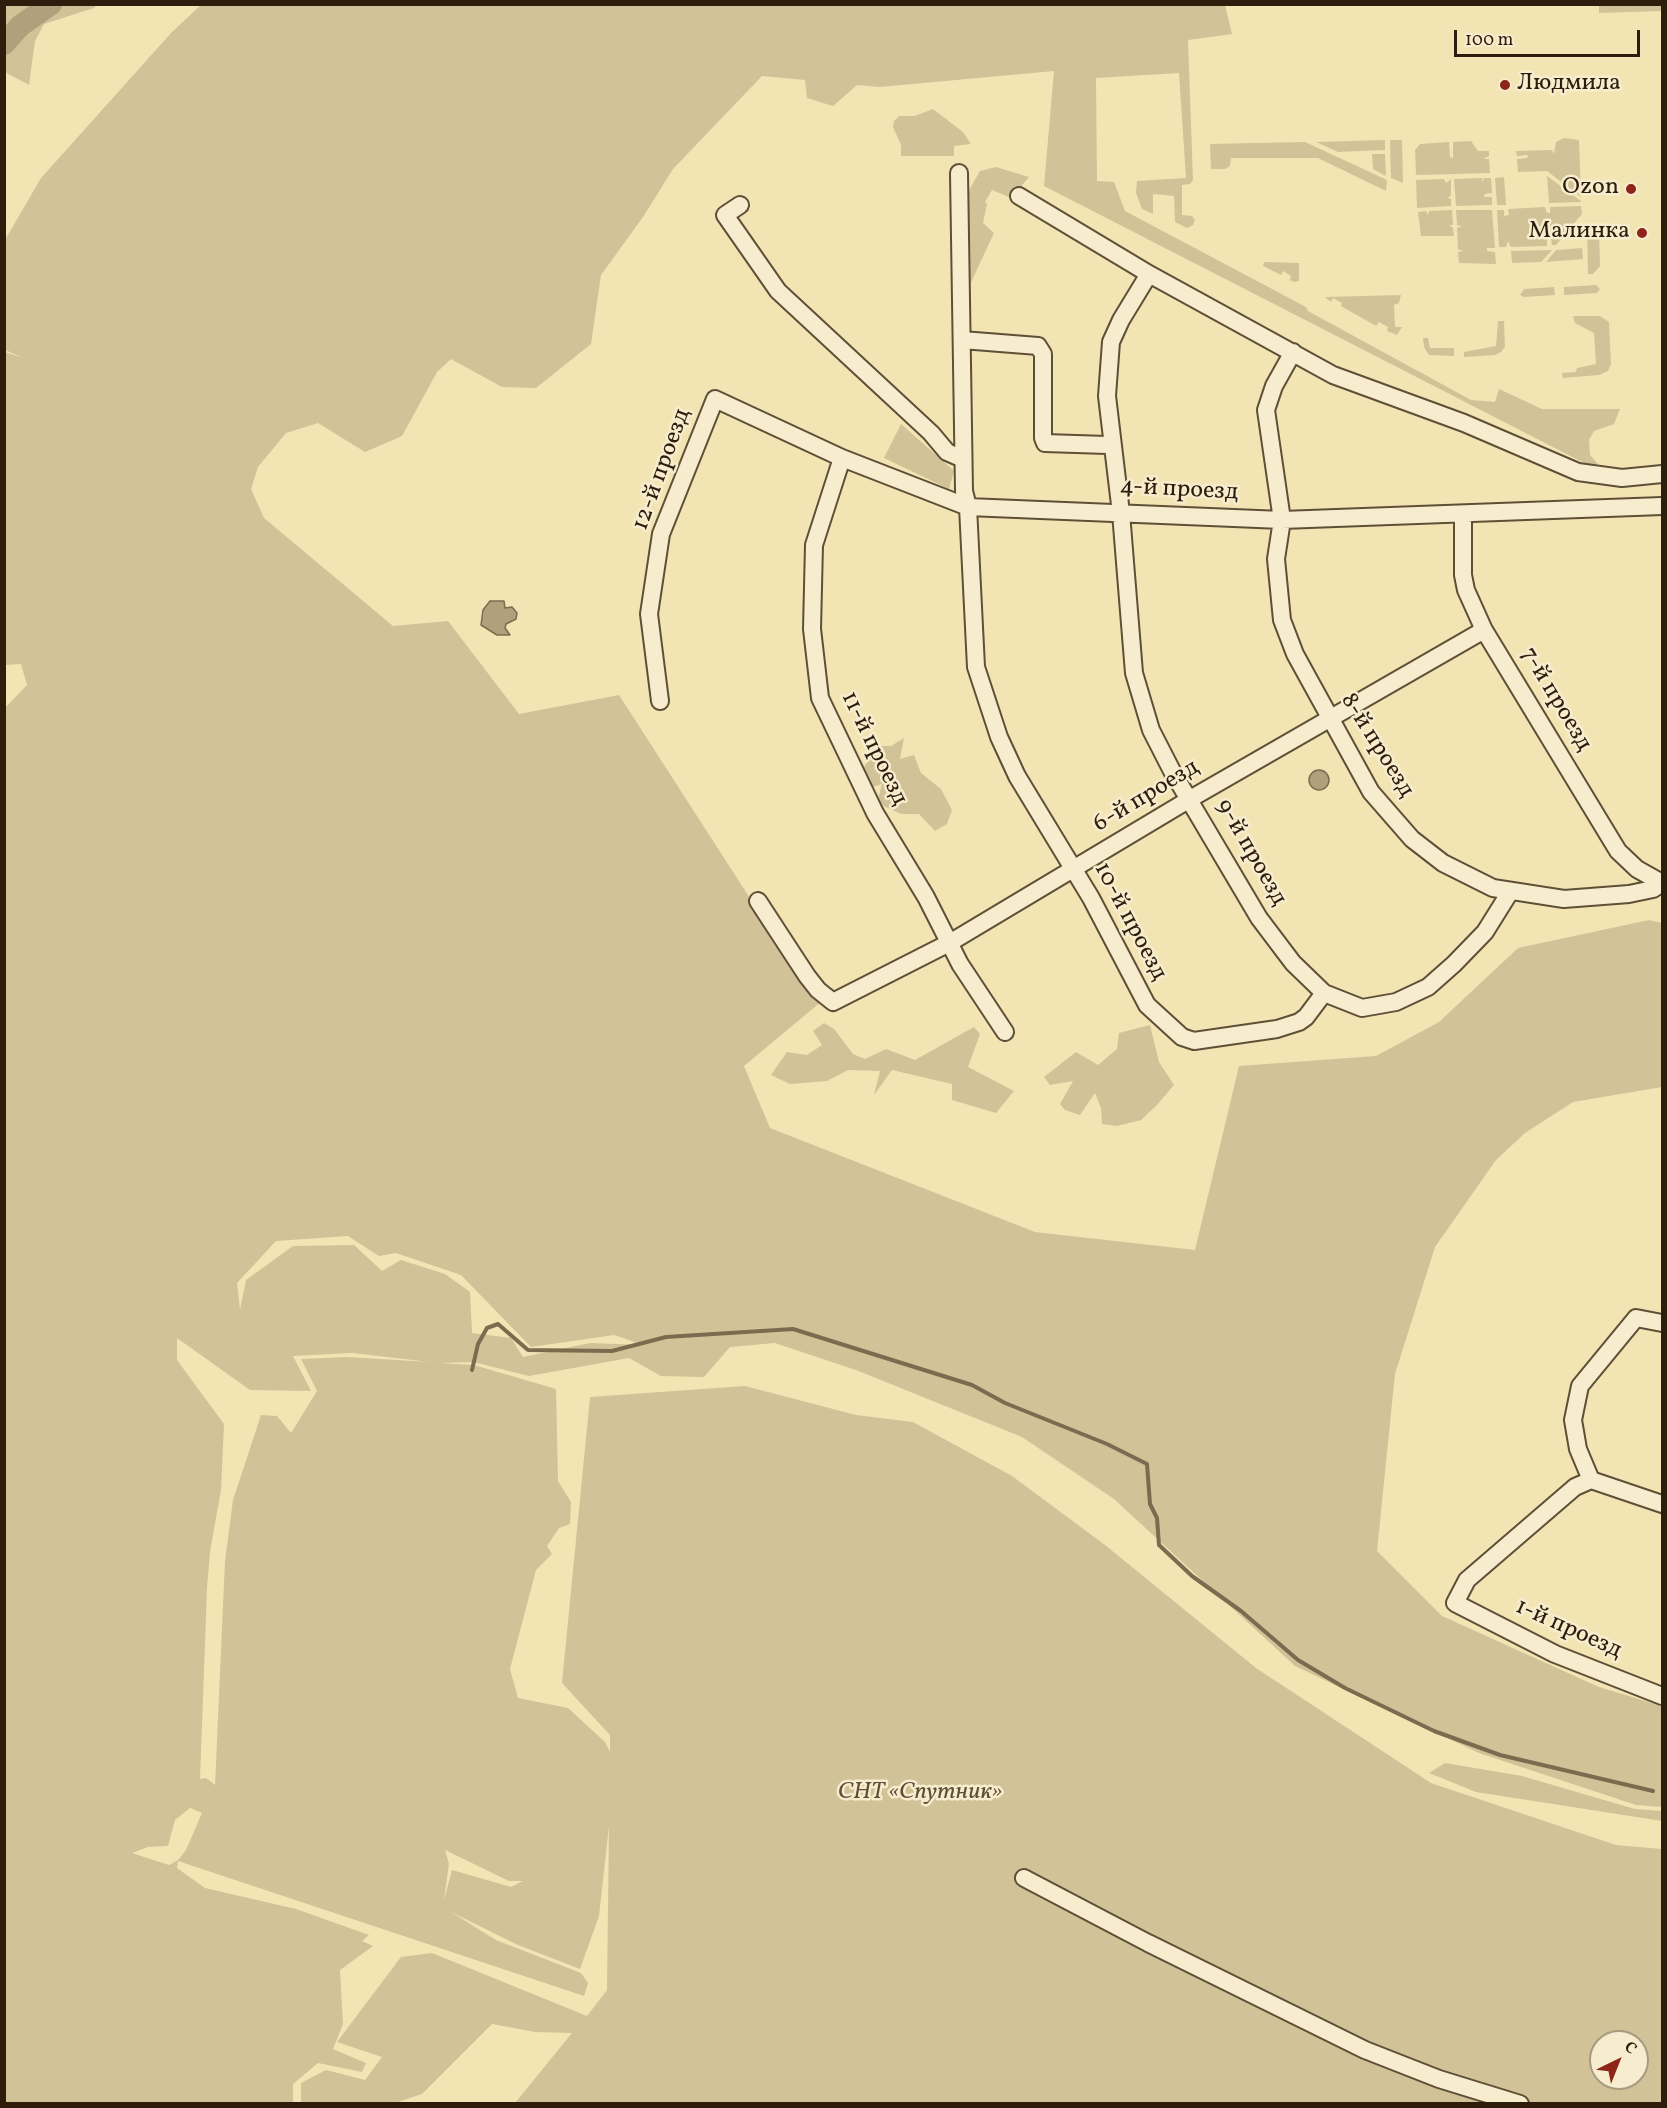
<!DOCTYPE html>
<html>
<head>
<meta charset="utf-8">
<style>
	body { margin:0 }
	#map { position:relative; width:1667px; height:2108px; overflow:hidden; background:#f3e4b4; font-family:Vollkorn,serif }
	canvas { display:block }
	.frame { position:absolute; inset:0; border:6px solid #2e1d0d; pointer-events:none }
	.north { position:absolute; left:1589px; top:2030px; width:60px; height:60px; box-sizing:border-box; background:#f7edce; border:2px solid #a79a81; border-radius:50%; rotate:43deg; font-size:16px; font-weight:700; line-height:24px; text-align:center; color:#2e1d0d }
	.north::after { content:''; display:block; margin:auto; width:21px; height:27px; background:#8f2418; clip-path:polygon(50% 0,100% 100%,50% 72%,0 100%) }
	.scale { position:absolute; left:1454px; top:30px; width:186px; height:27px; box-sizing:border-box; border:3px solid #2e1d0d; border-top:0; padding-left:8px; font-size:18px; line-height:21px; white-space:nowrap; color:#2e1d0d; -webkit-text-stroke:4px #f7edce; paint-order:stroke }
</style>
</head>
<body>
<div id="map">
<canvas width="1667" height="2108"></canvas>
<div class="frame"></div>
<div class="north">С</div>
<div class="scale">100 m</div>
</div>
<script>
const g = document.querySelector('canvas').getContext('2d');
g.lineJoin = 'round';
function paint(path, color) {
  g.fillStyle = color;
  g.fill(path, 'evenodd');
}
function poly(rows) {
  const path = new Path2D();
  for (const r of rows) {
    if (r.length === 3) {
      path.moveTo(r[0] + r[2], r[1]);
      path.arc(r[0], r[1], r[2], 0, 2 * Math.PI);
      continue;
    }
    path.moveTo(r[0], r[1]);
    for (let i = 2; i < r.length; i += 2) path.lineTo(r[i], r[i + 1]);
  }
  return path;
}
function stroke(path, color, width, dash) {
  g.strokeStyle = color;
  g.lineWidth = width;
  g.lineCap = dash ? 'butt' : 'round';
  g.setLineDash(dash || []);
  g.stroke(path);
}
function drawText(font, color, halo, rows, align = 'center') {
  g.font = font + ' Vollkorn,serif';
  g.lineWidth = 5;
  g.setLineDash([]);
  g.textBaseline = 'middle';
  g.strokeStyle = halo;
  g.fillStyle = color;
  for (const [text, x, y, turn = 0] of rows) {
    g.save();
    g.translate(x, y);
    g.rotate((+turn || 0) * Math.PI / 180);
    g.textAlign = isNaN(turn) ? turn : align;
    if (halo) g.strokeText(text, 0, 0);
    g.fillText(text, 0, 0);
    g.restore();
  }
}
paint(poly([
	[5,4,96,4,96,5,94,8,44,24,35,41,29,85,5,72],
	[201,5,1225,5,1232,34,1188,40,1193,180,1190,184,1182,185,1182,215,1192,216,1195,220,1193,225,1187,228,1175,222,1174,196,1153,194,1153,214,1142,209,1136,193,1137,181,1186,178,1179,73,1096,78,1097,181,1114,182,1125,211,1306,307,1308,311,1471,400,1495,402,1499,389,1542,409,1620,409,1614,424,1594,431,1589,440,1590,455,1598,464,1588,465,1044,186,1054,71,880,87,857,85,833,106,807,98,805,80,762,76,673,169,643,217,601,275,591,344,536,388,502,387,451,359,437,372,402,436,365,452,318,423,286,433,258,467,251,489,264,518,393,626,448,621,519,714,619,695,793,965,822,1001,744,1066,770,1128,1035,1232,1195,1250,1239,1066,1376,1056,1439,1022,1518,948,1649,920,1662,923,1662,1087,1573,1102,1525,1133,1496,1160,1435,1247,1395,1374,1377,1551,1442,1616,1599,1687,1662,1706,1662,1807,1636,1805,1479,1753,1295,1666,1114,1499,1022,1437,856,1370,775,1343,730,1347,704,1377,661,1376,629,1358,529,1376,473,1362,439,1363,474,1365,556,1389,558,1481,571,1502,570,1524,559,1528,547,1546,552,1554,536,1570,510,1669,518,1698,568,1708,605,1742,610,1752,610,1735,562,1683,590,1397,745,1386,856,1415,913,1422,1012,1476,1105,1545,1256,1668,1431,1783,1616,1845,1662,1849,1662,2103,515,2103,572,2033,535,2032,492,2024,422,2094,395,2103,301,2103,301,2083,326,2070,365,2080,382,2057,337,2042,401,1957,432,1953,587,2016,607,1990,609,1826,599,1916,580,1969,518,1945,451,1912,496,1940,581,1973,588,1983,584,1996,178,1861,177,1868,205,1888,296,1909,369,1935,362,1941,373,1946,340,1970,343,2024,333,2049,366,2063,362,2072,318,2063,293,2084,293,2103,4,2103,4,709,27,685,21,664,5,665,5,352,24,358,5,350,5,240,41,178,172,32],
	[348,1236,379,1256,396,1253,461,1275,531,1347,614,1335,643,1345,590,1343,523,1357,511,1338,472,1333,470,1292,445,1274,401,1260,382,1271,354,1245,293,1246,246,1280,240,1310,237,1283,276,1241],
	[177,1338,250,1390,311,1391,293,1356,352,1353,430,1362,347,1357,301,1359,317,1391,291,1433,277,1416,261,1415,233,1500,225,1561,215,1785,206,1778,200,1779,207,1588,210,1552,221,1490,224,1424,177,1360],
	[190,1808,202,1813,186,1850,178,1860,169,1865,132,1853,148,1847,168,1846,175,1820],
	[445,1850,509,1881,523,1881,511,1887,452,1870,444,1900,449,1864],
	[1601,2042,1637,2042,1637,2078,1601,2078],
	[1599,5,1662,5,1662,11,1599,13],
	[933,109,963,132,971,144,954,146,954,156,901,156,901,145,893,127,894,121,899,116,915,116],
	[1564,138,1579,140,1581,197,1547,171,1518,172,1517,159,1527,158,1528,155,1517,156,1516,151,1552,150,1554,154,1556,142],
	[1385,140,1385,150,1338,152,1316,142],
	[1390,140,1402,140,1403,183,1391,178],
	[1471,141,1478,151,1489,151,1489,156,1483,159,1489,159,1490,173,1416,175,1415,150,1420,144,1449,142,1450,157,1453,158,1453,142],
	[1305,142,1387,180,1386,191,1318,158,1231,158,1230,166,1225,169,1211,169,1210,144],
	[1372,154,1385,154,1386,176,1373,169],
	[996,167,1029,177,1011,198,992,190,985,202,987,204,983,223,994,233,966,293,964,199,980,171],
	[1547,176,1581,201,1581,202,1549,203],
	[1504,177,1506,205,1497,205,1495,178],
	[1482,178,1482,182,1484,178,1491,178,1492,193,1485,194,1484,197,1492,197,1492,205,1456,206,1454,179],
	[1444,179,1446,183,1451,179,1451,195,1448,198,1451,199,1451,206,1417,208,1416,180],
	[1581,206,1582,214,1556,245,1552,245,1551,239,1547,239,1547,246,1511,247,1508,241,1506,247,1499,247,1497,210,1504,210,1504,216,1509,215,1508,209,1545,207,1547,213,1550,213,1550,207],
	[1452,210,1453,225,1449,225,1453,228,1454,236,1421,236,1418,212,1426,211,1428,215,1429,211],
	[1492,210,1495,248,1487,248,1487,251,1495,252,1496,264,1459,263,1458,252,1463,251,1458,249,1457,228,1462,226,1457,225,1456,210],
	[1587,226,1593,226,1599,232,1600,266,1593,274,1588,274],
	[1582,248,1583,259,1546,262,1556,250],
	[1552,250,1541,262,1512,263,1511,251],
	[1264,262,1299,263,1299,281,1294,282,1290,280,1291,276,1283,271,1281,275,1263,266],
	[1596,285,1600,289,1597,293,1564,295,1564,287],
	[1554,287,1555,295,1524,297,1520,295,1524,289],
	[1401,295,1399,303,1394,305,1395,327,1402,327,1397,335,1387,331,1388,327,1379,322,1376,326,1341,306,1342,303,1333,298,1331,302,1325,297],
	[1573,316,1600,316,1609,322,1611,364,1608,371,1599,375,1563,378,1562,373,1576,372,1577,368,1596,364,1594,333,1575,323],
	[1498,321,1504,321,1505,347,1501,352,1495,355,1464,357,1464,352,1496,346],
	[1423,338,1428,338,1430,348,1454,348,1454,356,1429,355,1424,347],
	[901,424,954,471,949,489,884,458],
	[904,738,900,759,914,755,921,773,941,789,952,810,947,824,935,831,919,814,901,814,877,803,882,784,870,788,861,772,877,746,891,746],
	[824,1023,834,1029,853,1054,865,1059,886,1049,915,1060,974,1027,980,1034,968,1067,1014,1091,996,1113,952,1100,952,1084,892,1070,874,1095,880,1071,848,1070,827,1081,790,1084,771,1075,787,1052,807,1055,822,1045,813,1031],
	[1150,1025,1159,1062,1174,1085,1157,1105,1141,1120,1117,1126,1102,1124,1101,1108,1095,1093,1080,1115,1065,1110,1060,1104,1073,1081,1050,1085,1044,1077,1076,1052,1098,1065,1117,1049,1119,1033],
	[1445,1763,1522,1776,1635,1809,1662,1811,1662,1821,1476,1792,1429,1773]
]), '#d2c298');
const water = poly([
	[490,601,504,601,505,608,512,607,517,613,516,619,506,624,505,628,510,635,497,635,481,625,483,610,490,601],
	[1319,780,10]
]);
paint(water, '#b0a07b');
stroke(water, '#7c6c4f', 1.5);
stroke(poly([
	[472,1370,478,1344,487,1328,498,1324,528,1350,612,1351,666,1337,793,1329,972,1385,1005,1403,1107,1444,1147,1464,1150,1504,1157,1518,1159,1545,1192,1576,1241,1611,1298,1660,1345,1688,1434,1731,1500,1755,1653,1791]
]), '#7c6c4f', 4);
stroke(poly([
	[4,44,20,26,51,4]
]), '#b0a07b', 22);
const minor = poly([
	[959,173,964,491,968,507,976,667,999,737,1017,776,1091,898,1147,1005,1182,1037,1194,1041,1277,1029,1299,1022,1306,1017,1324,993,1362,1008,1396,1002,1428,987,1454,964,1485,932,1510,892],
	[1019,196,1149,274,1333,375,1464,423,1578,472,1622,478,1662,474],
	[740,205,725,215,778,291,931,433,947,452,963,459],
	[1149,274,1121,320,1111,342,1107,396,1121,513,1134,673,1151,730,1172,771,1259,918,1293,963,1324,993],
	[962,340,1038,346,1043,354,1043,438,1045,443,1107,445],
	[1293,352,1274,386,1266,410,1282,520,1276,559,1282,620,1295,654,1371,792,1412,839,1443,863,1493,888,1564,899,1629,894,1653,889,1662,883],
	[842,458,814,545,812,629,820,698,875,813,926,897,960,964,1005,1032],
	[1463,514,1463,575,1466,590,1484,630,1618,851,1637,869,1662,883],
	[660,701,649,614,661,534,715,399,842,458,968,507,1282,520,1662,506],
	[758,901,807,976,818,990,833,1002,951,942,1190,799,1484,630],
	[1662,1323,1636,1318,1580,1386,1573,1420,1578,1449,1591,1480,1662,1504],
	[1591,1480,1575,1487,1467,1580,1455,1603,1555,1654,1662,1696],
	[1024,1878,1148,1943,1365,2050,1439,2079,1520,2104]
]);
stroke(minor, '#5f4f37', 20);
stroke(minor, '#f7edce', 16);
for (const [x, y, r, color] of [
	[1505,85,6,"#8f2418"],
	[1631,189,6,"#8f2418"],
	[1642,233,6,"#8f2418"]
]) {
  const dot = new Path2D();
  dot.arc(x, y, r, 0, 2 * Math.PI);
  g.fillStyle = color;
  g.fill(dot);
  stroke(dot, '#f7edce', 2);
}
drawText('24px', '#2e1d0d', '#f7edce', [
	["Людмила",1517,85,"left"],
	["Ozon",1619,189],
	["Малинка",1630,233]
], 'right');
drawText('24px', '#2e1d0d', '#f7edce', [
	["12-й проезд",663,470,-70],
	["4-й проезд",1179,491,3],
	["7-й проезд",1555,700,59],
	["8-й проезд",1376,746,58],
	["11-й проезд",873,749,64],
	["6-й проезд",1147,797,-31],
	["9-й проезд",1250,853,60],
	["10-й проезд",1129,922,62],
	["1-й проезд",1568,1630,24]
]);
drawText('italic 24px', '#5f4f37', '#f7edce', [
	["СНТ «Спутник»",920,1794]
]);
</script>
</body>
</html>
